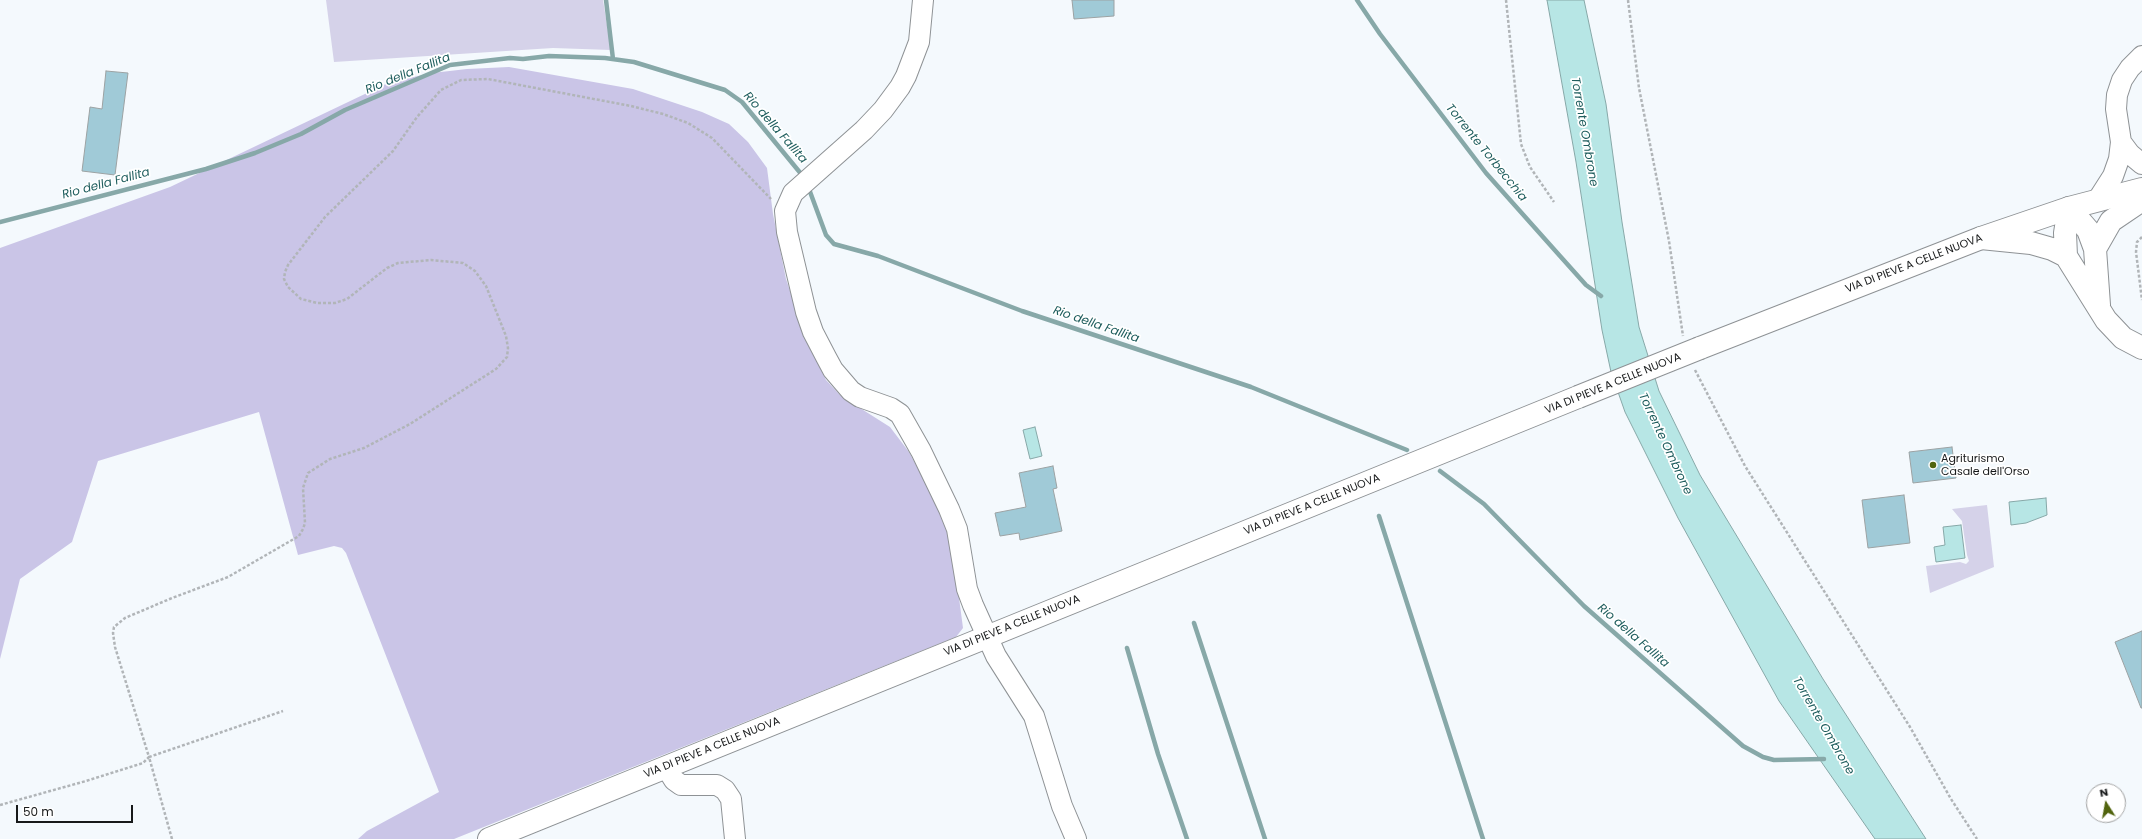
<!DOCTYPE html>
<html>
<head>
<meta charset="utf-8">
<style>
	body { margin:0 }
	#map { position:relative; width:2142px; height:839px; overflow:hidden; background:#f4f9fd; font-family:Poppins,sans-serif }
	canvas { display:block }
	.north { position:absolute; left:2086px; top:783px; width:40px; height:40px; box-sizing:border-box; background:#fff; border:1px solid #a2a3a3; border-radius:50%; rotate:349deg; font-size:11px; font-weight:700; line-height:16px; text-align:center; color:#17191a }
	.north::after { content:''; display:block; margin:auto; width:14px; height:18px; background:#51640e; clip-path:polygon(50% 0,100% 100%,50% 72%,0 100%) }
	.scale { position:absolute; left:16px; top:805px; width:117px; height:18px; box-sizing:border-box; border:2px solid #17191a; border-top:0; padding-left:5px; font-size:12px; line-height:14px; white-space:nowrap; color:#17191a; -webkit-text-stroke:3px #fff; paint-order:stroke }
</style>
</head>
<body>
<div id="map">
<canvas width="2142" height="839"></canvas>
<div class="north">N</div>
<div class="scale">50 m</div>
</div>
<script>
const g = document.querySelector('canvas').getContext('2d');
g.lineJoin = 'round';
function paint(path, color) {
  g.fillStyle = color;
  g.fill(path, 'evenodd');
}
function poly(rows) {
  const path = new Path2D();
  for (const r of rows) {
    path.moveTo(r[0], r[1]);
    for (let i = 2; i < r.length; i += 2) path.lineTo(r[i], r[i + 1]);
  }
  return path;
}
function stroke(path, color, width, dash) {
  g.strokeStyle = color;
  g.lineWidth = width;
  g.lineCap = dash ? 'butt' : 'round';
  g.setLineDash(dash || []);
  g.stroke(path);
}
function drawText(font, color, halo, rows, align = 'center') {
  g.font = font + ' Poppins,sans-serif';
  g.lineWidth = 3.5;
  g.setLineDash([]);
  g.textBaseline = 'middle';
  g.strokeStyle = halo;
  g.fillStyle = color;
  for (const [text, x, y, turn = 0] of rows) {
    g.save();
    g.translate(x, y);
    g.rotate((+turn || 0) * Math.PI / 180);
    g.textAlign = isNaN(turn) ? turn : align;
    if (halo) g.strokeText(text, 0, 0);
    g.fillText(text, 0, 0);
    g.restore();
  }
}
paint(poly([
	[326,0,603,0,611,50,553,48,334,62],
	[1987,505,1994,567,1930,593,1926,566,1960,562,1966,564,1969,561,1967,555,1962,521,1952,509]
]), '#d5d2e9');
paint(poly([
	[509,67,633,89,702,112,729,124,748,142,767,168,773,214,786,279,806,338,826,380,841,396,890,427,909,452,939,507,951,537,963,628,956,637,454,839,358,839,367,831,439,792,346,553,342,548,334,546,298,555,259,412,98,461,72,542,20,579,0,659,0,248,170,187,390,82,432,73,467,69]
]), '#cac5e7');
const water = poly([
	[1547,0,1584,0,1606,104,1622,222,1639,327,1659,391,1700,475,1823,679,1926,839,1875,839,1779,701,1678,518,1625,412,1611,372,1602,330,1576,162,1547,0],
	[1035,427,1042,456,1030,459,1023,430,1035,427],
	[2046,498,2047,515,2026,523,2011,525,2009,502,2046,498],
	[1961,525,1965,558,1936,562,1934,547,1945,545,1943,527,1961,525]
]);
paint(water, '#b7e6e5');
stroke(water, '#87a8a8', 1);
stroke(poly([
	[606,0,613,59],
	[1357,0,1380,34,1486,173,1560,256,1586,285,1601,296],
	[809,189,826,235,834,244,878,256,1022,311,1251,387,1407,450],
	[0,222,206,169,255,153,301,134,345,110,450,65,510,58,523,59,549,56,605,58,634,62,725,90,742,102,802,175],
	[1440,471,1484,504,1584,606,1743,746,1763,757,1774,760,1824,759],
	[1379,516,1483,839],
	[1194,623,1265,839],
	[1127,648,1158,754,1187,839]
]), '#87a8a8', 4.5);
const building = poly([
	[1072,0,1114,0,1114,16,1074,19,1072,0],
	[106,71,128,73,115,175,82,171,90,107,102,109,106,71],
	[1952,447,1956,478,1913,483,1909,452,1952,447],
	[1053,466,1057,488,1053,489,1062,531,1020,540,1019,533,1000,536,995,513,1026,507,1019,473,1053,466],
	[1904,495,1910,543,1868,548,1862,500,1904,495],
	[2142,631,2142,708,2141,708,2115,642,2142,631]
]);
paint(building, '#a0cad7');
stroke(building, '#9ca2a3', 1);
const minor = poly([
	[923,0,919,42,906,76,900,87,883,110,864,130,793,193,785,211,787,232,806,312,813,332,826,357,833,370,851,391,860,397,891,408,900,414,921,451,949,509,957,529,967,589,973,605,996,656,1034,716,1062,806,1076,839],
	[2121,142,2130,154,2142,164],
	[2097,201,2113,176,2119,159,2121,142,2116,109,2117,95,2122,80,2130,68,2142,56],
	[666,767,674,780,681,785,717,785,725,790,731,799,735,839]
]);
const major = poly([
	[1700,348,1981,238,2069,208,2142,189],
	[489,839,1578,397]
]);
const highway = poly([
	[2069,208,2065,233,2066,256,2106,320,2123,338,2142,348],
	[2069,208,2088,230,2095,249,2099,305],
	[1981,238,2031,243,2052,249,2066,256],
	[2095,249,2111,221,2142,200]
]);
stroke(minor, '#8e9295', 22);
stroke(major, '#8e9295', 24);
stroke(highway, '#8e9295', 24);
stroke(poly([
	[1506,0,1521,144,1530,167,1554,202],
	[1628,0,1639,88,1669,241,1683,336],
	[2142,237,2137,242,2136,252,2142,300],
	[1695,370,1745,466,1910,727,1951,799,1977,839],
	[0,805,86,781,143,763,149,757,115,647,113,633,114,627,125,618,172,598,228,577,299,536,303,529,305,523,303,488,308,473,330,459,364,448,410,424,496,369,507,357,508,348,506,336,486,286,475,271,463,263,431,260,398,263,387,268,347,299,335,303,317,303,301,299,288,287,284,279,285,272,288,265,325,217,393,151,417,117,441,90,461,80,488,79,631,106,663,114,688,123,712,138,771,199],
	[172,839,149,757,283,711]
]), '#b1b5b8', 2.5, [3, 2]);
stroke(minor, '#fff', 20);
stroke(major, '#fff', 22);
stroke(highway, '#fff', 22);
const majorBridge = poly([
	[1578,397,1700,348]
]);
stroke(majorBridge, '#8e9295', 24, []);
stroke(majorBridge, '#fff', 22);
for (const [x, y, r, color] of [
	[1933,465,4,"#51640e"]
]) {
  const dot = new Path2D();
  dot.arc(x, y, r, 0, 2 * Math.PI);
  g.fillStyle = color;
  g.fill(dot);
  stroke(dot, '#fff', 1.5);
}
drawText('11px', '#17191a', '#fff', [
	["VIA DI PIEVE A CELLE NUOVA",1914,264,-21],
	["VIA DI PIEVE A CELLE NUOVA",1613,384,-22],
	["VIA DI PIEVE A CELLE NUOVA",1312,505,-22],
	["VIA DI PIEVE A CELLE NUOVA",1012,626,-22],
	["VIA DI PIEVE A CELLE NUOVA",712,748,-22]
]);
drawText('11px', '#17191a', '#fff', [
	["Agriturismo",1941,459],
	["Casale dell'Orso",1941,472]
], 'left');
drawText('italic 12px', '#1e5d5d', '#fff', [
	["Rio della Fallita",408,74,-22],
	["Rio della Fallita",775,128,49],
	["Torrente Ombrone",1584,132,80],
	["Torrente Torbecchia",1486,153,51],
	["Rio della Fallita",106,184,-15],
	["Rio della Fallita",1096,325,19],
	["Torrente Ombrone",1665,444,65],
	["Rio della Fallita",1633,636,41],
	["Torrente Ombrone",1823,726,60]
]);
</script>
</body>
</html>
